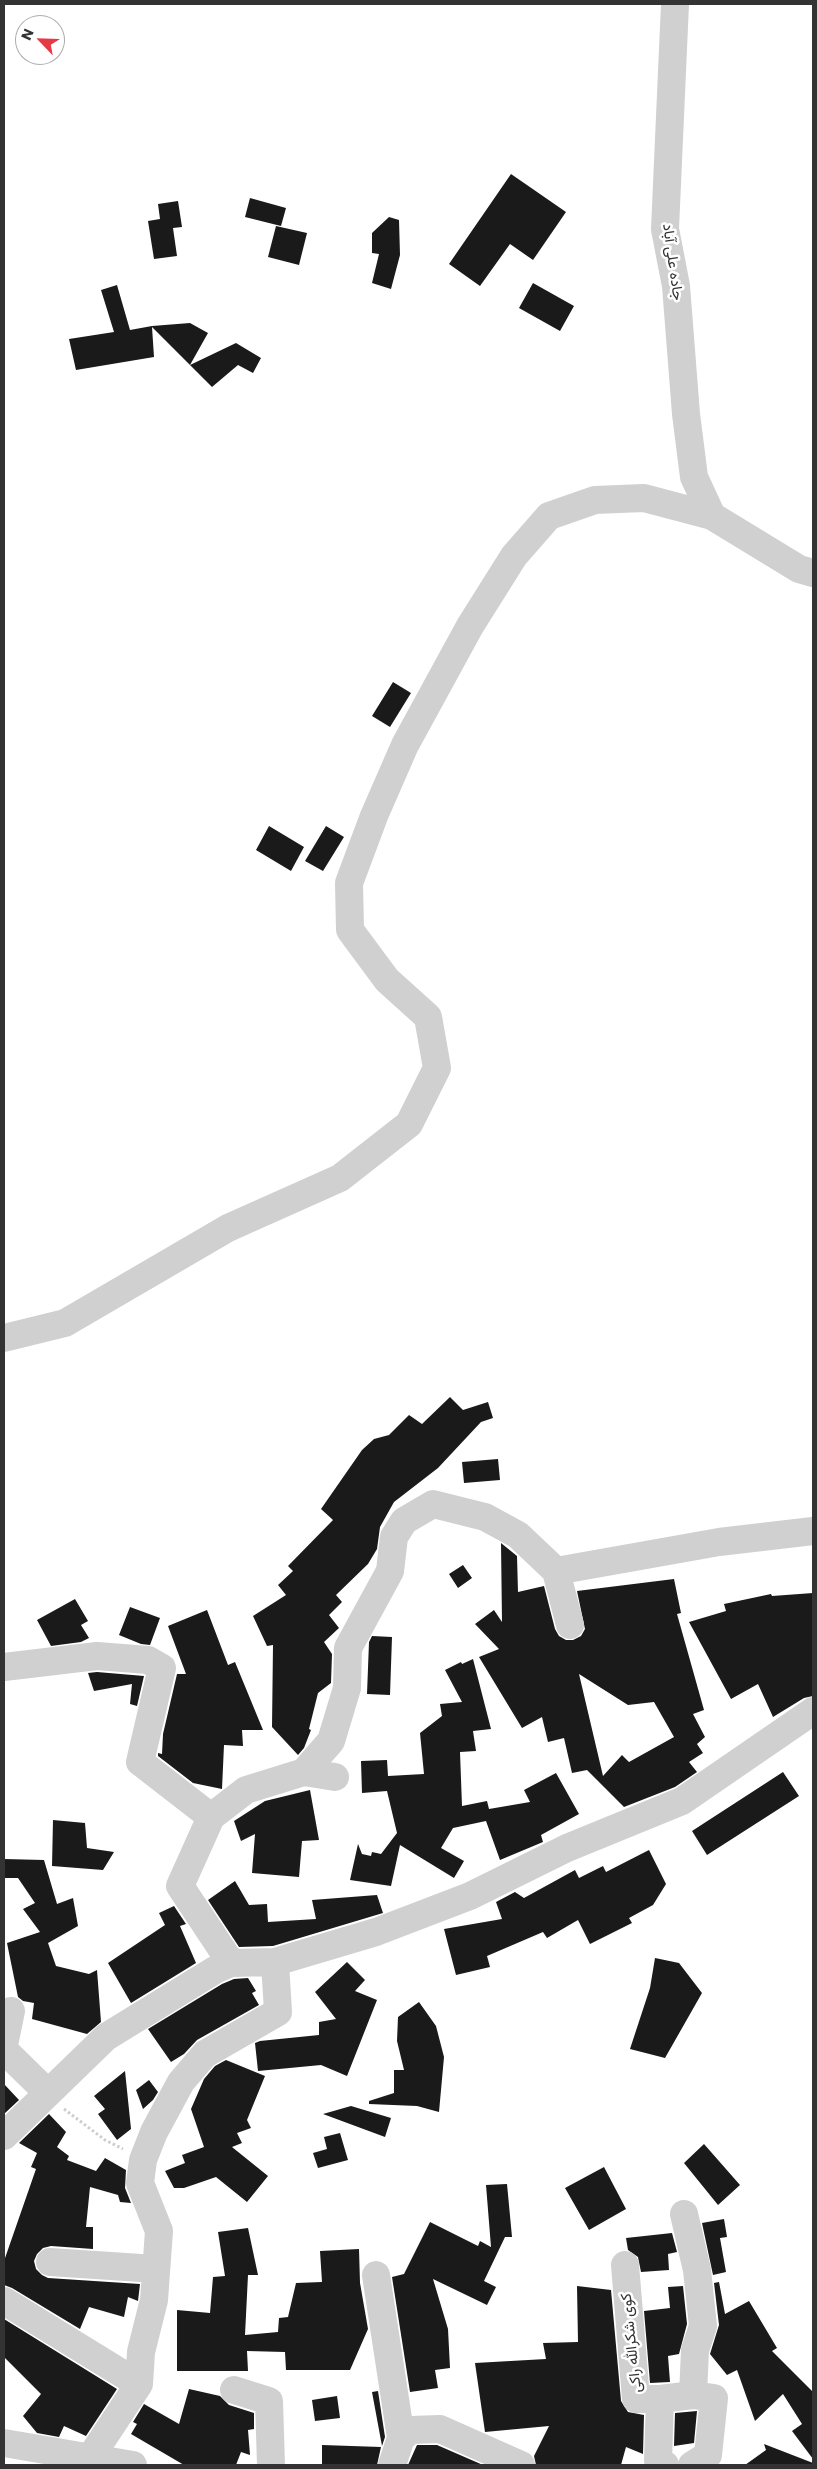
<!DOCTYPE html>
<html>
<head>
<meta charset="utf-8">
<style>
	body { margin:0 }
	#map { position:relative; width:817px; height:2469px; overflow:hidden; background:#fff; font-family:Poppins,sans-serif }
	canvas { display:block }
	.frame { position:absolute; inset:0; border:5px solid #333; pointer-events:none }
	.north { position:absolute; left:15px; top:15px; width:50px; height:50px; box-sizing:border-box; background:#fff; border:1px solid #adadad; border-radius:50%; rotate:294deg; font-size:14px; font-weight:700; line-height:20px; text-align:center; color:#333 }
	.north::after { content:''; display:block; margin:auto; width:18px; height:22px; background:#e63946; clip-path:polygon(50% 0,100% 100%,50% 72%,0 100%) }
</style>
</head>
<body>
<div id="map">
<canvas width="817" height="2469"></canvas>
<div class="frame"></div>
<div class="north">N</div>
</div>
<script>
const g = document.querySelector('canvas').getContext('2d');
g.lineJoin = 'round';
function paint(path, color) {
  g.fillStyle = color;
  g.fill(path, 'evenodd');
}
function poly(rows) {
  const path = new Path2D();
  for (const r of rows) {
    path.moveTo(r[0], r[1]);
    for (let i = 2; i < r.length; i += 2) path.lineTo(r[i], r[i + 1]);
  }
  return path;
}
function stroke(path, color, width, dash) {
  g.strokeStyle = color;
  g.lineWidth = width;
  g.lineCap = dash ? 'butt' : 'round';
  g.setLineDash(dash || []);
  g.stroke(path);
}
function drawText(font, color, halo, rows, align = 'center') {
  g.font = font + ' Poppins,Vazirmatn,sans-serif';
  g.lineWidth = 5;
  g.setLineDash([]);
  g.textBaseline = 'middle';
  g.strokeStyle = halo;
  g.fillStyle = color;
  for (const [text, x, y, turn = 0] of rows) {
    g.save();
    g.translate(x, y);
    g.rotate((+turn || 0) * Math.PI / 180);
    g.textAlign = isNaN(turn) ? turn : align;
    if (halo) g.strokeText(text, 0, 0);
    g.fillText(text, 0, 0);
    g.restore();
  }
}
paint(poly([
	[511,174,566,212,533,260,510,244,480,286,449,264],
	[250,198,286,208,281,226,245,217],
	[178,201,182,227,173,228,177,256,154,259,148,221,160,219,158,204],
	[389,217,399,220,400,255,391,289,372,283,379,254,372,253,372,233],
	[276,226,307,233,299,265,268,257],
	[533,283,574,306,560,331,519,308],
	[117,285,130,330,152,326,190,323,208,333,190,365,152,327,154,357,76,370,69,339,114,332,101,290],
	[236,343,261,358,253,373,238,365,212,387,190,365],
	[393,682,411,693,390,727,372,716],
	[269,826,304,847,291,871,256,850],
	[326,826,344,837,323,871,305,861],
	[450,1397,463,1410,488,1402,493,1418,481,1422,438,1468,394,1502,380,1527,377,1549,368,1564,336,1595,342,1602,329,1615,339,1628,324,1642,332,1654,331,1683,318,1693,309,1729,311,1730,304,1748,298,1755,272,1727,273,1645,267,1646,253,1616,286,1595,278,1585,293,1571,288,1566,333,1520,321,1509,362,1450,374,1439,389,1435,409,1415,422,1424],
	[498,1459,500,1480,464,1483,462,1462],
	[501,1543,517,1556,518,1592,544,1586,555,1629,559,1636,566,1640,573,1640,581,1636,585,1629,577,1591,674,1579,681,1613,677,1614,704,1710,693,1714,705,1737,697,1744,703,1753,689,1762,697,1772,675,1787,624,1807,587,1770,572,1773,564,1738,548,1742,542,1717,522,1728,479,1657,499,1649,475,1624,494,1610,502,1622],
	[579,1674,628,1705,654,1702,674,1737,629,1762,622,1755,603,1776],
	[463,1565,472,1578,458,1588,449,1574],
	[813,1593,813,1696,804,1698,773,1717,758,1684,731,1699,689,1622,726,1611,724,1604,771,1594,772,1596],
	[75,1599,88,1621,81,1625,89,1638,81,1642,51,1646,37,1620],
	[130,1607,160,1618,150,1645,141,1644,119,1635],
	[207,1610,228,1665,235,1662,263,1730,242,1730,243,1746,224,1745,222,1789,193,1783,158,1756,158,1753,162,1754,163,1734,177,1674,186,1674,168,1626],
	[372,1636,392,1637,390,1695,367,1694,369,1642],
	[473,1659,491,1729,473,1731,476,1751,460,1752,462,1806,487,1801,489,1809,530,1802,524,1790,556,1773,579,1814,541,1835,543,1842,500,1860,486,1821,453,1828,441,1848,464,1861,454,1878,400,1845,391,1886,350,1880,358,1844,362,1854,371,1856,372,1852,381,1854,397,1833,387,1791,362,1793,361,1761,387,1760,388,1776,424,1774,420,1733,442,1716,440,1704,462,1702,445,1670,461,1662,462,1664],
	[97,1672,144,1676,137,1706,130,1704,132,1684,94,1691,88,1673],
	[783,1772,799,1796,707,1855,692,1831],
	[310,1790,319,1840,302,1841,299,1877,252,1873,255,1834,241,1841,234,1821,265,1801],
	[53,1820,85,1823,87,1848,114,1852,103,1870,52,1866],
	[649,1850,666,1884,653,1905,629,1918,632,1923,590,1944,578,1920,547,1938,543,1932,487,1956,490,1967,456,1975,444,1929,502,1919,496,1902,515,1892,524,1898,575,1870,579,1878,603,1866,606,1872],
	[4,1859,44,1860,57,1904,73,1898,78,1926,48,1943,56,1966,89,1974,97,1970,101,2022,87,2034,32,2019,34,2003,23,2001,18,1997,7,1943,40,1932,23,1909,35,1903,18,1878,4,1878],
	[235,1881,249,1905,267,1904,268,1922,316,1919,312,1900,377,1895,383,1913,273,1946,239,1947,208,1900],
	[174,1906,186,1924,180,1926,196,1963,131,2003,108,1963,165,1925,159,1913],
	[655,1958,679,1963,702,1993,665,2058,630,2049,650,1988],
	[347,1962,365,1980,355,1991,377,2000,347,2076,321,2065,258,2071,255,2043,260,2041,319,2035,319,2022,336,2019,315,1992],
	[248,1978,256,1991,252,1993,259,2005,197,2040,184,2054,171,2062,148,2029,222,1984,234,1979],
	[419,2002,436,2026,444,2057,439,2112,417,2106,369,2104,369,2101,394,2093,394,2070,404,2070,397,2041,398,2017],
	[226,2060,265,2076,247,2120,251,2128,237,2133,242,2143,232,2147,268,2176,247,2202,216,2177,184,2188,174,2188,165,2171,185,2163,182,2155,204,2147,191,2109,204,2079,215,2066],
	[125,2071,131,2129,117,2140,98,2114,105,2109,94,2096],
	[149,2080,158,2092,153,2100,143,2109,136,2090],
	[4,2084,19,2100,4,2114],
	[351,2106,391,2118,385,2137,323,2114],
	[49,2114,66,2132,57,2147,69,2156,67,2160,96,2171,105,2158,126,2170,125,2188,131,2203,120,2202,118,2195,90,2187,86,2227,93,2227,93,2249,51,2246,43,2248,37,2254,34,2261,36,2269,42,2275,48,2278,140,2284,138,2301,128,2297,124,2317,89,2307,80,2329,12,2288,4,2285,4,2261,36,2169,31,2167,37,2153,19,2143],
	[340,2133,348,2160,318,2168,313,2153,327,2149,324,2137],
	[704,2144,740,2185,718,2205,684,2163],
	[604,2167,626,2209,589,2230,565,2188],
	[507,2184,512,2237,505,2237,484,2281,496,2287,487,2305,433,2279,448,2329,450,2368,435,2370,438,2388,410,2392,392,2277,404,2274,430,2222,478,2246,480,2241,491,2247,486,2185],
	[724,2219,727,2237,720,2238,726,2272,713,2275,702,2223],
	[248,2228,258,2275,248,2275,245,2335,278,2332,279,2318,288,2317,296,2283,322,2282,320,2251,359,2249,360,2283,368,2329,350,2370,286,2370,285,2352,247,2351,248,2371,177,2371,177,2310,210,2313,213,2277,225,2276,218,2232],
	[672,2233,677,2252,668,2254,669,2270,641,2272,638,2257,628,2250,626,2238],
	[719,2282,725,2314,749,2301,777,2348,772,2351,813,2392,813,2459,792,2431,802,2424,783,2394,755,2421,737,2370,727,2375,710,2354,719,2325,714,2283],
	[577,2286,611,2290,621,2401,628,2412,644,2415,643,2454,626,2447,621,2465,536,2465,534,2456,549,2426,485,2432,475,2363,546,2359,543,2343,578,2342],
	[683,2286,687,2324,679,2354,668,2356,670,2382,650,2383,644,2311,670,2308,668,2287],
	[4,2319,117,2389,86,2436,64,2426,59,2437,37,2433,23,2416,41,2394,4,2357],
	[189,2389,220,2396,229,2405,254,2413,254,2429,248,2430,250,2455,241,2452,236,2465,184,2465,131,2434,137,2424,133,2422,144,2404,179,2424],
	[378,2391,385,2437,382,2446,372,2392],
	[337,2396,340,2418,315,2421,312,2400],
	[697,2411,694,2443,674,2446,675,2413],
	[764,2444,813,2463,813,2465,745,2465,766,2450],
	[322,2445,381,2447,377,2465,322,2465],
	[417,2445,437,2445,483,2465,408,2465]
]), '#1a1a1a');
stroke(poly([
	[64,2109,105,2140,123,2149]
]), '#cdcdcd', 3, [2.5, 2.5]);
stroke(poly([
	[675,4,665,229,676,286,686,414,694,477,712,516],
	[4,1338,65,1323,228,1228,340,1178,409,1124,437,1068,428,1017,387,980,350,930,349,883,374,816,405,745,470,626,514,556,549,516,595,500,644,498,712,516,799,569,813,573],
	[570,1625,556,1571,719,1542,813,1531],
	[4,1667,97,1656,148,1660,162,1668,140,1762,211,1817,180,1886,231,1963],
	[304,1772,335,1777],
	[211,1817,246,1790,304,1772,331,1741,347,1688,348,1648,390,1571,394,1537,404,1521,433,1504,485,1517,518,1535,556,1571],
	[4,2045,11,2011],
	[4,2050,47,2092],
	[4,2136,106,2037,215,1970,231,1963,275,1962,376,1932,470,1896,567,1848,682,1801,813,1711],
	[684,2214,697,2270,703,2326,695,2350,693,2395],
	[50,2262,156,2269],
	[625,2265,636,2399,660,2399],
	[376,2275,401,2438],
	[4,2301,139,2384],
	[234,2390,269,2401,271,2465],
	[4,2443,133,2465],
	[90,2458,139,2384,141,2352,154,2300,159,2231,140,2183,143,2160,154,2132,181,2082,205,2054,278,2012,275,1962],
	[392,2465,401,2438,411,2430,440,2429,521,2465],
	[665,2465,658,2461,660,2399,693,2395,714,2398,708,2455,692,2465]
]), '#d0d0d0', 28);
drawText('15px', '#333', '#fff', [
	["جاده علی آباد",672,262,82],
	["کوی شکرالله راکی",632,2343,-96]
]);
</script>
</body>
</html>
